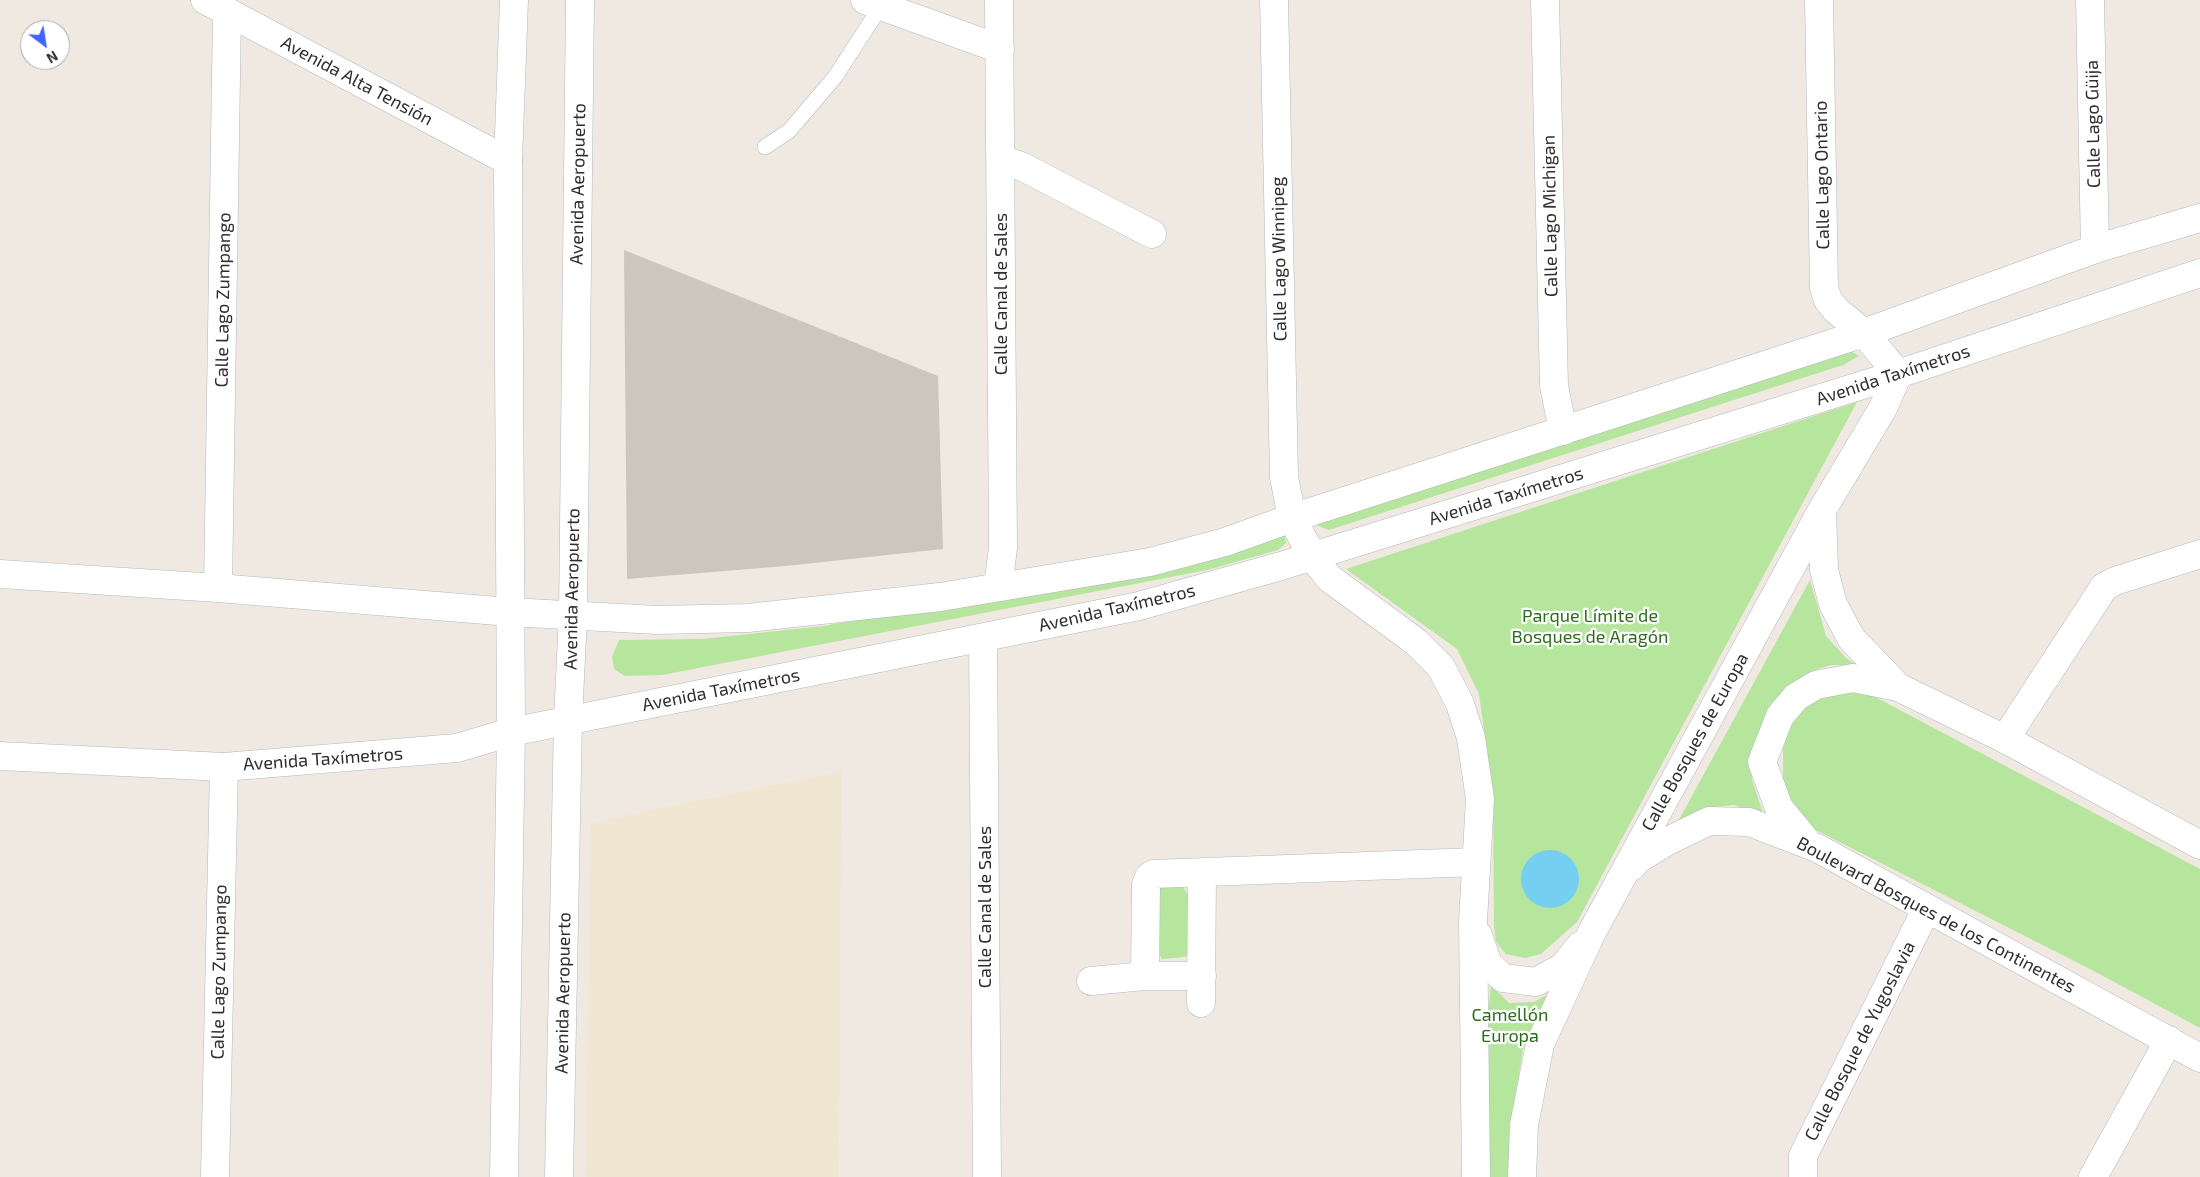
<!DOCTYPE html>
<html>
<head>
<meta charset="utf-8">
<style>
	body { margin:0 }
	#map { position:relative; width:2200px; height:1177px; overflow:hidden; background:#efe9e1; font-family:"Exo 2",sans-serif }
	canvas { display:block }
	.north { position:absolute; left:20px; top:20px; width:50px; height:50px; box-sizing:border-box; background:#fff; border:1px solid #ababab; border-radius:50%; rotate:149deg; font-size:14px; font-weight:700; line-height:20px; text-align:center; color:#2e2e2e }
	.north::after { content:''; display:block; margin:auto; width:18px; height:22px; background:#4264fb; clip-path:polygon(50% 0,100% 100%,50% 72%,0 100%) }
</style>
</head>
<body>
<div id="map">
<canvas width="2200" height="1177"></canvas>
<div class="north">N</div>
</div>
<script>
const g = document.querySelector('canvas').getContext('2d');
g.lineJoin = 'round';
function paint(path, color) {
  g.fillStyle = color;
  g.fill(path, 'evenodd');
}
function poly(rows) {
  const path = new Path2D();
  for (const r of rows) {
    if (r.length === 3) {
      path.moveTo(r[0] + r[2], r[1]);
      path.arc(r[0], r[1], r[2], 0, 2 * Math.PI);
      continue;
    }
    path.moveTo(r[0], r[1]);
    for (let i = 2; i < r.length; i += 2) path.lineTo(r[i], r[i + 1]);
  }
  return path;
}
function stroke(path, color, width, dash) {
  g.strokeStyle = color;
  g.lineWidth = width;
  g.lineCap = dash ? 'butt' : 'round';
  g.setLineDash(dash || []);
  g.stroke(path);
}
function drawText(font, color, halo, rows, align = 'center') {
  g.font = font + ' "Exo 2",sans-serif';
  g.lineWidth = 4.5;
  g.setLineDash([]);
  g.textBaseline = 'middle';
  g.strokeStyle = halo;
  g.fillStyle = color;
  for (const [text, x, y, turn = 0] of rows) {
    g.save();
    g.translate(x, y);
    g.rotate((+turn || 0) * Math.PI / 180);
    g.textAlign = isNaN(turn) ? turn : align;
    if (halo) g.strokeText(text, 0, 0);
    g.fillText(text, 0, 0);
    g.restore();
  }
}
paint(poly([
	[841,771,839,1177,586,1177,591,823]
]), '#f0e6d1');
paint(poly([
	[1844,347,1859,356,1843,365,1329,530,1316,525],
	[1857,402,1577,922,1541,954,1525,958,1506,954,1496,942,1494,926,1493,794,1479,694,1457,649,1346,569],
	[1279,532,1285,536,1286,543,1278,550,1207,570,662,675,625,676,614,669,612,657,619,640,703,639,823,626,1208,558],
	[1810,580,1826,636,1846,658,1856,665,1831,665,1812,671,1785,695,1756,753,1752,780,1764,816,1734,805,1712,807,1675,827],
	[1862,690,2200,869,2200,1028,2090,969,1806,825,1790,801,1783,780,1783,748,1792,722,1812,701,1833,692],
	[1180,881,1190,899,1192,951,1185,957,1162,959,1157,950,1154,905,1162,883],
	[1562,978,1523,1049,1510,1133,1512,1177,1488,1177,1484,1048,1491,985,1509,1003,1534,1002,1546,995]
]), '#b6e59e');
paint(poly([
	[1550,879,29]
]), '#75cff0');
paint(poly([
	[624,250,938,376,943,549,786,566,627,579]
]), '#cbc7bf');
const service = poly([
	[765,147,789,131,835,77,881,6]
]);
const minor = poly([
	[205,0,508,161],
	[865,0,1000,49],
	[1274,0,1284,477,1292,518],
	[1545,0,1554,386,1563,431],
	[1819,0,1824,288,1828,300,1836,310,1864,333],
	[2090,0,2095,249],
	[1001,159,1023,167,1152,234],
	[998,587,1003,548,999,0],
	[218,588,227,12],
	[983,638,987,1177],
	[2005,739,2104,587,2115,581,2200,554],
	[1145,976,1146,885,1149,877,1153,874,1476,862],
	[1091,981,1145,976,1202,976],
	[1201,1003,1202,872],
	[215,1177,224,767],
	[1803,1177,1803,1156,1927,908],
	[2093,1177,2169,1040]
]);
const tertiary = poly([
	[1822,511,1824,570,1833,604,1851,638,1898,687,2005,739,2200,845],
	[1292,518,1312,556,1329,578,1416,642,1441,667,1460,704,1471,738,1480,799,1473,921,1476,1177],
	[0,574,218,588,510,612],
	[0,756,224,767,457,748,511,732,504,1177],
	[1807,842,1779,808,1762,762,1780,716,1796,697,1816,685,1853,678,1898,687],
	[1631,867,1638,859,1666,842,1709,821,1749,822,1817,848,2200,1058],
	[1478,935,1488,964,1503,978,1536,982,1563,967,1580,946],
	[559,1177,568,720],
	[1522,1177,1524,1125,1540,1044,1592,932,1822,510,1883,408,1898,374,1864,333]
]);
const secondary = poly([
	[514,0,508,161,511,732,1139,606,1281,566,1898,374,2200,273],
	[510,612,657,620,748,618,940,597,1150,562,1225,542,1292,518,1864,333,2095,249,2200,218],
	[568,720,573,615,580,0]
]);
stroke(service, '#b4b7c1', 16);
stroke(minor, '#b4b7c1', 29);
stroke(tertiary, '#b4b7c1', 29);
stroke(secondary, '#b4b7c1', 29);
stroke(service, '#fff', 15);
stroke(minor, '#fff', 28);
stroke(tertiary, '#fff', 28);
stroke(secondary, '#fff', 28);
drawText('18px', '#2e2e2e', '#fff', [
	["Avenida Alta Tensión",357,81,28],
	["Calle Lago Güija",2093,124,-91],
	["Calle Lago Ontario",1822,175,-91],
	["Avenida Aeropuerto",578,184,-89],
	["Calle Lago Michigan",1550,216,-91],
	["Calle Lago Winnipeg",1279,259,-91],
	["Calle Canal de Sales",1001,294,-90],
	["Calle Lago Zumpango",223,300,-89],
	["Avenida Taxímetros",1893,375,-18],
	["Avenida Taxímetros",1506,496,-17],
	["Avenida Aeropuerto",572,589,-89],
	["Avenida Taxímetros",1117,608,-13],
	["Avenida Taxímetros",721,690,-11],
	["Calle Bosques de Europa",1695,742,-61],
	["Avenida Taxímetros",323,759,-4],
	["Calle Canal de Sales",985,907,-90],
	["Boulevard Bosques de los Continentes",1936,915,28],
	["Calle Lago Zumpango",219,972,-89],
	["Avenida Aeropuerto",563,993,-89],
	["Calle Bosque de Yugoslavia",1860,1041,-63]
]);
drawText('18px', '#2c6e1b', '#fff', [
	["Parque Límite de",1590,616],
	["Bosques de Aragón",1590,637],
	["Camellón",1510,1015],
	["Europa",1510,1036]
]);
</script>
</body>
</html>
